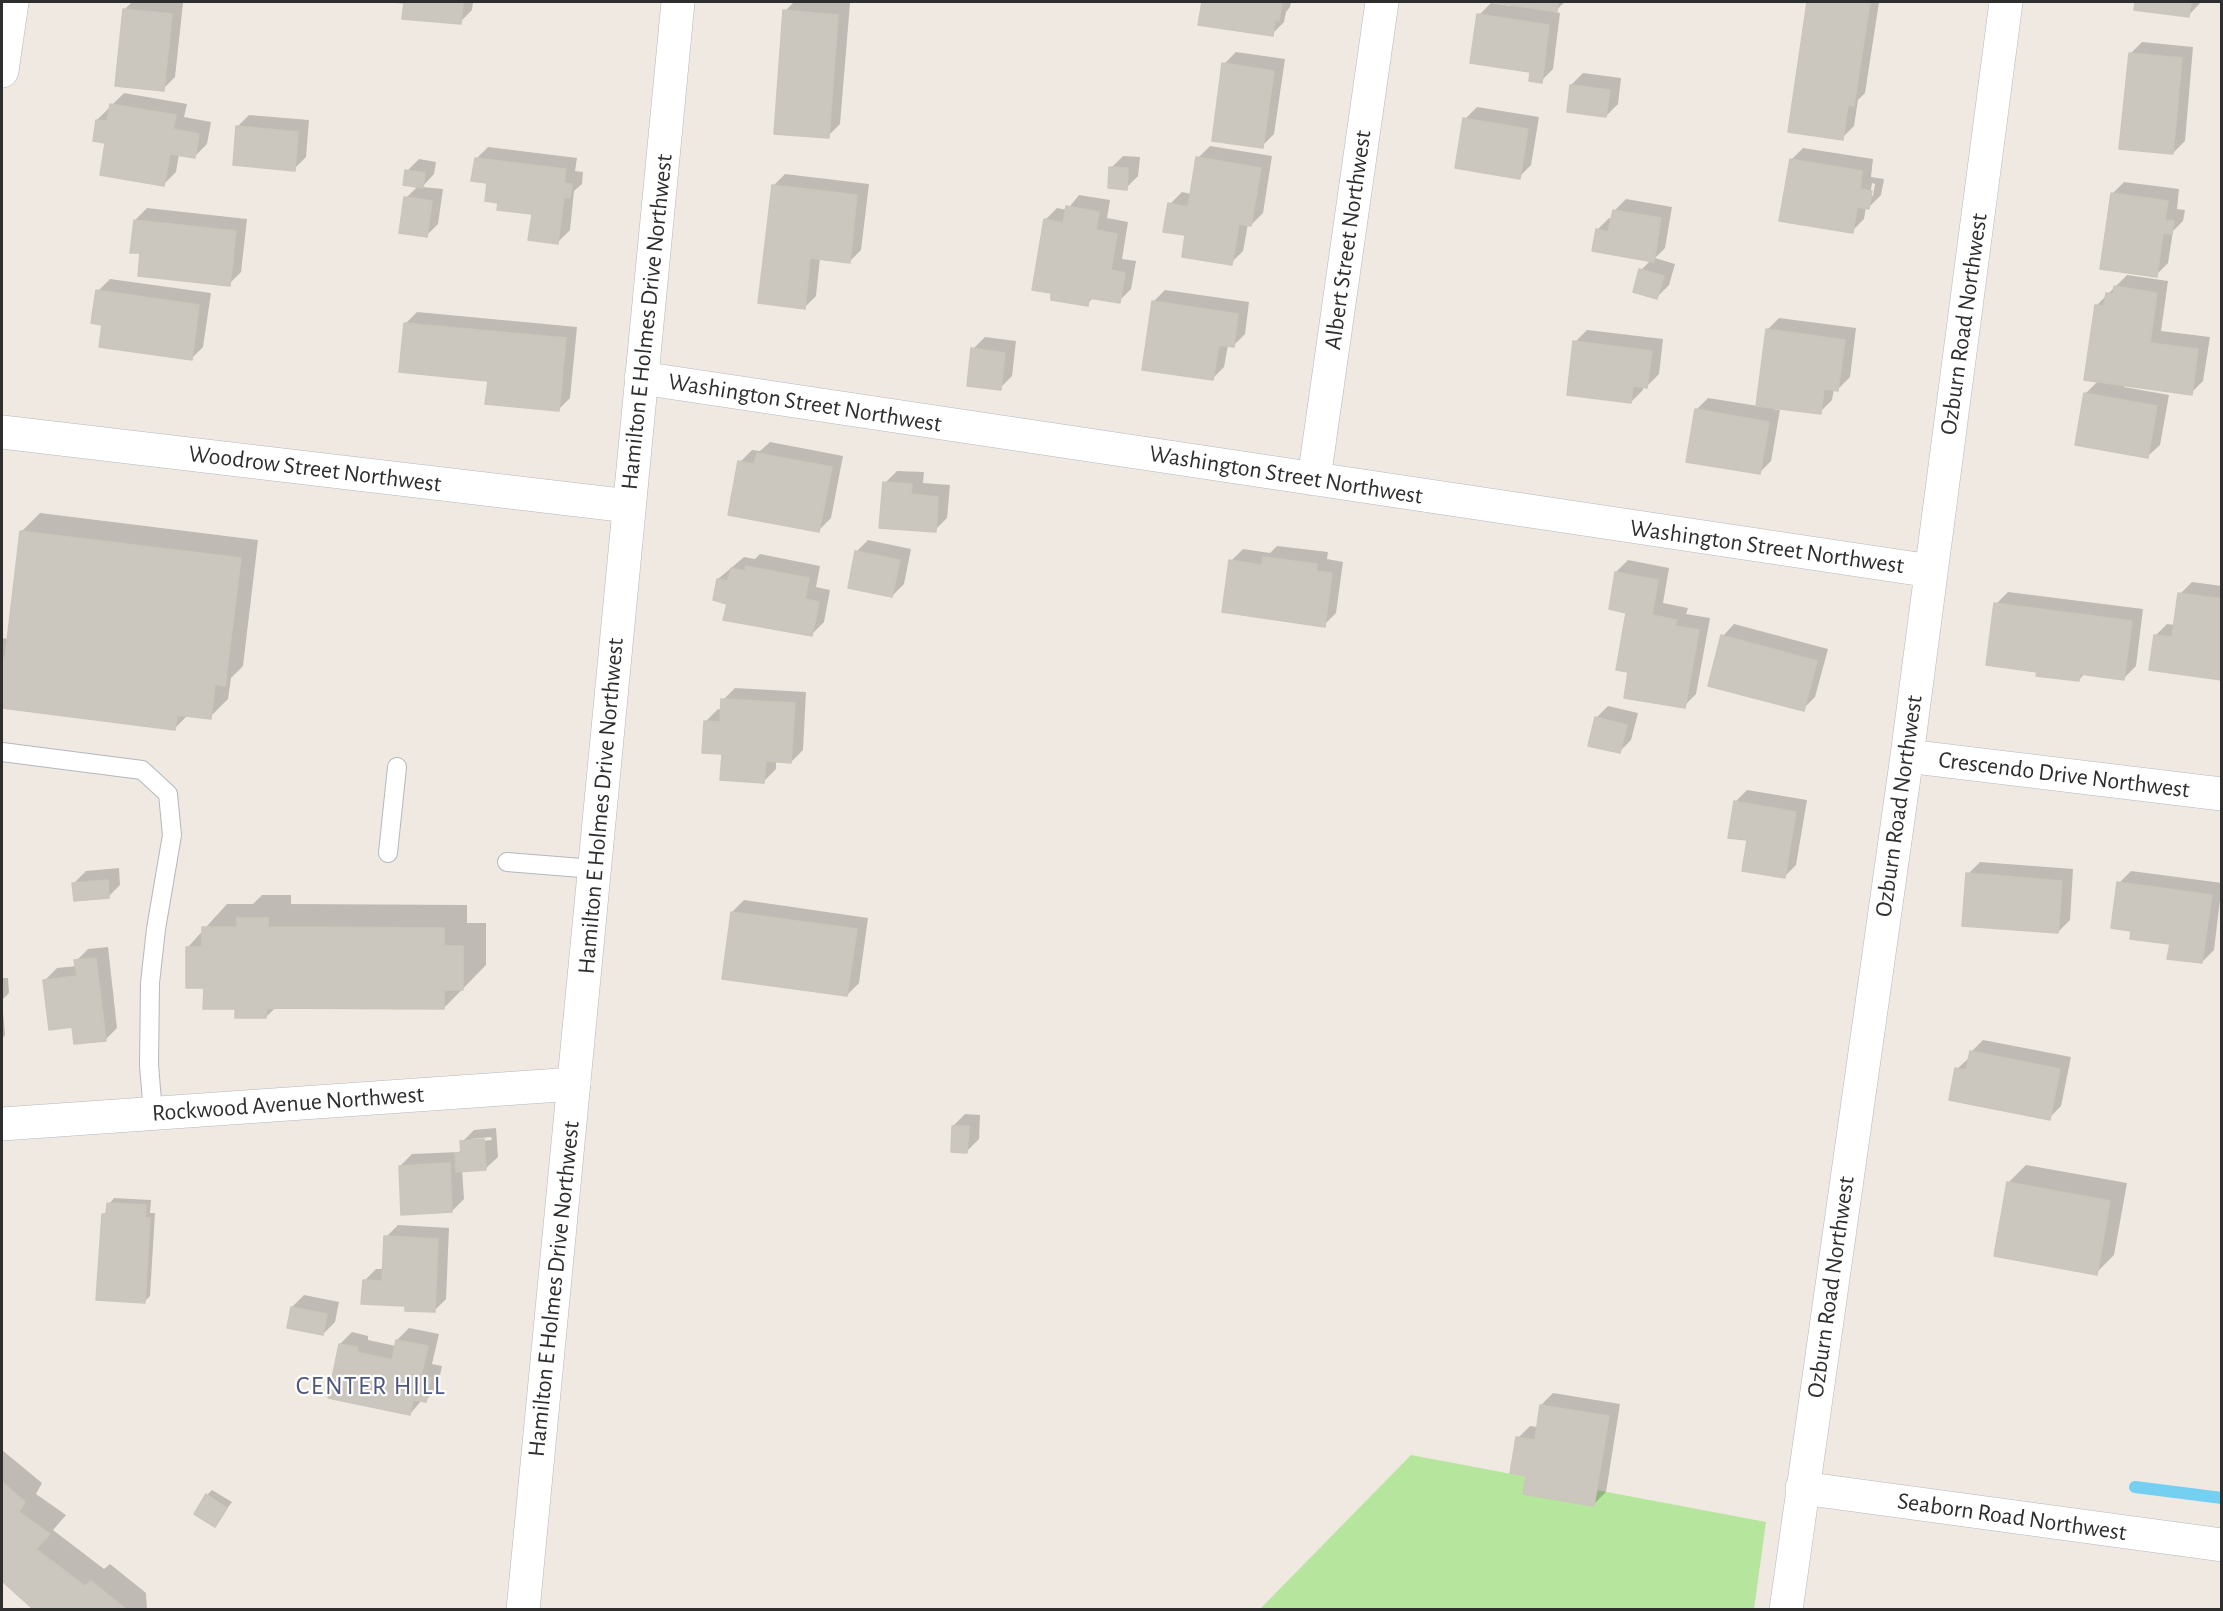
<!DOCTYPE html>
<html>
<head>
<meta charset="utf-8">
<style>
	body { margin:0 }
	#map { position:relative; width:2223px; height:1611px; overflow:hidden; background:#efe9e1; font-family:"Alegreya Sans",sans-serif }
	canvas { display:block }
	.frame { position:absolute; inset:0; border:3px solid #2e2e2e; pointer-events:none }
</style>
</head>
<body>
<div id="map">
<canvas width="2223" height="1611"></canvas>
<div class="frame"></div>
</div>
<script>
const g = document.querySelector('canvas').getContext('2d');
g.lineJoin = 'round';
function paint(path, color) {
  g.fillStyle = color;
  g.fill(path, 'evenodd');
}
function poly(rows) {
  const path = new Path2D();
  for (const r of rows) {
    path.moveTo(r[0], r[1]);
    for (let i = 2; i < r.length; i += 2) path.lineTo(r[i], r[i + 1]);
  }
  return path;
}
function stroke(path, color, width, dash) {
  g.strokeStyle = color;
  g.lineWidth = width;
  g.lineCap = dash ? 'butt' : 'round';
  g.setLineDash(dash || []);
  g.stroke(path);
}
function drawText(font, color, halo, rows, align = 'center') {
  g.font = font + ' "Alegreya Sans",sans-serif';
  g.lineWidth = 4.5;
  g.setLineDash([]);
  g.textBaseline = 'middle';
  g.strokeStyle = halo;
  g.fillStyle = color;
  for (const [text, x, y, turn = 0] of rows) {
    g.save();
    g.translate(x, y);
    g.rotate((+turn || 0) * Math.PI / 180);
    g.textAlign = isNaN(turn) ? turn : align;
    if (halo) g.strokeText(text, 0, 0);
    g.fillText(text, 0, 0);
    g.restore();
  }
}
paint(poly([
	[1411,1455,1766,1522,1754,1609,1259,1610]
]), '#b6e59e');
paint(poly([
	[132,2,183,3,175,77,163,89,125,9],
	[405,2,473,2,472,10,460,22,404,18],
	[794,2,850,3,840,124,828,136,785,11],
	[1203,2,1291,2,1290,7,1286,12,1284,22,1272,34,1200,24],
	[1501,2,1565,2,1554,12,1560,13,1553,69,1541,81,1479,15,1491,3,1511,6,1512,3],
	[1809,2,1879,2,1865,93,1858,100,1854,126,1842,138,1789,130],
	[2137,2,2201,2,2189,15,2136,9],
	[2142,42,2193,47,2185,141,2173,153,2130,54],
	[1236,52,1285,59,1274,134,1262,146,1224,64],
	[1583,73,1621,78,1618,104,1606,116,1571,85],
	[124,93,187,104,184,117,211,122,207,144,195,156,179,154,176,172,164,184,107,142,97,120],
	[1477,107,1539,117,1531,165,1519,177,1465,119],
	[249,115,309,120,306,157,294,169,237,127],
	[1210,146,1272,156,1263,213,1251,225,1248,224,1243,251,1231,263,1170,204,1182,192,1191,194,1198,158],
	[488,147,577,158,575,171,583,172,582,184,574,191,570,230,558,242,533,213,500,201,476,159],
	[1803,148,1873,159,1871,177,1884,179,1881,195,1869,207,1866,207,1864,219,1852,231,1791,160],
	[1872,183,1875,184,1873,196,1870,196],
	[1123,156,1140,157,1138,176,1126,188,1111,168],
	[419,159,436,162,434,174,422,187,443,189,438,224,426,236,406,198,418,186,407,171],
	[785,174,869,184,861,250,849,262,820,258,816,296,804,308,773,186],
	[2124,182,2179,189,2177,209,2185,210,2183,221,2173,231,2168,263,2156,275,2112,194],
	[1079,195,1110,200,1107,218,1128,222,1122,259,1136,261,1131,289,1119,301,1094,297,1087,304,1045,220,1057,208,1067,210],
	[1626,199,1672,207,1665,248,1655,258,1675,264,1669,285,1657,297,1641,270,1651,260,1597,230,1609,218,1612,219,1614,211],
	[147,208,247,219,241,272,229,284,135,220],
	[2127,275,2168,281,2161,331,2210,337,2203,381,2191,393,2125,384,2124,387,2169,395,2160,445,2148,456,2085,394,2098,381,2096,306],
	[110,279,211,293,203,347,191,359,104,324,98,291],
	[1165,290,1249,302,1245,334,1233,346,1228,345,1224,367,1212,379,1153,302],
	[417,312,577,327,570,398,558,410,490,380,405,324],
	[1779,318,1856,328,1850,377,1838,389,1834,389,1832,400,1820,412,1774,406,1773,409,1780,410,1771,461,1759,473,1696,410,1708,398,1758,406,1767,330],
	[1587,330,1663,339,1659,374,1647,386,1643,386,1643,390,1631,402,1575,342],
	[985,337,1016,341,1012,376,1000,388,973,349],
	[770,442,843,456,831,518,819,530,740,462,752,450,760,451],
	[897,471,924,472,923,483,950,485,947,518,935,530,885,483],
	[40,513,258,540,243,666,231,678,228,699,210,717,188,715,175,728,2,707,2,638,8,639,22,531],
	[868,540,911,549,904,584,892,596,856,552],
	[1277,546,1328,552,1327,559,1343,562,1336,613,1324,625,1231,561,1243,549,1270,553],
	[760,554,820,566,816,587,830,590,824,622,812,634,728,603,718,579,744,557,755,559],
	[1628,560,1669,568,1663,603,1688,608,1686,614,1710,618,1696,694,1684,706,1630,671,1628,611,1616,572],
	[2192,582,2222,586,2222,678,2155,636,2167,624,2175,625,2180,594],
	[2008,592,2143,609,2136,666,2124,678,2085,673,2079,680,2038,670,1996,604],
	[1734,624,1828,649,1815,697,1803,709,1723,636],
	[735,688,806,692,803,750,791,762,776,761,776,769,764,781,723,753,706,721,718,709,722,710,723,700],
	[1608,706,1638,713,1631,740,1619,752,1596,718],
	[1747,790,1807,800,1796,865,1784,877,1748,839,1735,802],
	[1980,862,2073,869,2070,920,2058,932,1968,874],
	[119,868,120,885,108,897,74,883,86,871],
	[2131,871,2222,883,2214,950,2202,962,2171,943,2133,930,2119,883],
	[262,895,291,895,291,904,467,905,467,923,486,923,486,965,444,1008,276,1007,266,1017,237,1008,205,986,188,947,227,904,253,904],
	[744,900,868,918,859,983,847,995,732,912],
	[108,947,117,1028,105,1040,73,1025,45,980,57,968,77,966,76,961,88,949],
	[2,978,8,978,9,993,2,1000,5,1035,2,1039],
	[1983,1040,2071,1057,2061,1106,2049,1118,1957,1069,1970,1057,1971,1052],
	[965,1114,980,1115,979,1139,967,1151,953,1126],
	[496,1128,498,1157,486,1168,462,1170,464,1199,452,1211,400,1166,412,1154,459,1152,462,1148,462,1142,474,1130],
	[491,1137,492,1140,469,1142,472,1139],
	[2026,1165,2127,1183,2114,1255,2096,1273,2008,1183],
	[114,1198,151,1200,150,1213,155,1213,150,1296,144,1302,103,1215,108,1210,109,1204],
	[398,1225,449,1228,446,1299,434,1311,406,1305,364,1281,376,1269,384,1269,386,1237],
	[304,1295,339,1302,335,1322,323,1334,292,1307],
	[409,1328,439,1334,432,1364,442,1366,437,1389,425,1401,422,1400,410,1414,340,1344,352,1332,368,1336,368,1340,396,1346,397,1340],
	[1553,1393,1620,1404,1606,1492,1594,1504,1528,1475,1518,1438,1530,1426,1538,1427,1541,1405],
	[2,1450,42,1483,36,1494,66,1515,53,1530,104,1569,110,1564,146,1593,147,1610,36,1610,2,1579],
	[212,1490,232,1502,214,1525,207,1495]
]), '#0003');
stroke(poly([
	[2135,1487,2222,1498]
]), '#75cff0', 12);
const building = poly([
	[391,2,463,2,461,24,402,19,404,3,391,2],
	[1202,2,1282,2,1279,21,1275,20,1273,36,1198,25,1202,2],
	[1491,2,1558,2,1557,12,1491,2],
	[1807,2,1870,2,1854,106,1848,105,1843,140,1788,132,1807,2],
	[2135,2,2191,2,2189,17,2134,10,2135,2],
	[123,9,172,14,164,91,115,86,123,9],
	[783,10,838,15,829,138,774,134,783,10],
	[1477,14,1549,25,1542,83,1529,81,1530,72,1470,63,1477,14],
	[2129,53,2182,58,2173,154,2119,149,2129,53],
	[1222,63,1274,71,1263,148,1212,141,1222,63],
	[1570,85,1610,90,1606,117,1567,112,1570,85],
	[110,104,176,115,173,129,199,134,195,158,170,154,164,186,100,175,105,143,93,141,96,120,107,121,110,104],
	[1463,118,1528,129,1520,179,1455,168,1463,118],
	[236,126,298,132,295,171,233,165,236,126],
	[1196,157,1261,168,1251,226,1239,224,1232,265,1182,257,1185,235,1163,232,1168,203,1188,207,1196,157],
	[475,158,566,169,564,183,572,184,570,198,564,197,558,244,528,240,532,214,497,210,498,203,485,201,487,183,471,181,475,158],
	[1790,159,1862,171,1860,189,1872,191,1869,209,1857,207,1853,233,1779,221,1790,159],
	[1109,167,1128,168,1127,190,1108,188,1109,167],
	[405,170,425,173,423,188,403,185,405,170],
	[772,185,857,195,850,263,810,258,805,309,758,303,772,185],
	[2111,193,2168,201,2165,220,2174,221,2172,234,2163,233,2157,277,2100,269,2111,193],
	[404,197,432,201,427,237,399,233,404,197],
	[1066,206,1099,212,1096,230,1117,234,1111,270,1125,273,1120,303,1089,298,1088,306,1051,300,1051,293,1032,290,1044,219,1063,223,1066,206],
	[1613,210,1661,218,1654,262,1592,251,1596,229,1608,232,1613,210],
	[134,220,236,231,230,286,138,276,140,253,130,253,134,220],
	[1639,269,1664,276,1657,299,1633,292,1639,269],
	[2114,286,2157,293,2150,343,2198,349,2192,395,2084,380,2095,305,2104,306,2106,293,2113,294,2114,286],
	[96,290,199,305,192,360,99,347,102,325,91,323,96,290],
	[1152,301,1238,314,1234,347,1219,345,1213,380,1142,370,1152,301],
	[404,323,566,338,559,411,485,404,488,381,399,372,404,323],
	[1766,329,1845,340,1838,391,1824,389,1821,414,1756,406,1766,329],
	[1573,341,1652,351,1647,388,1633,386,1631,403,1567,395,1573,341],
	[971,348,1005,353,1001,390,967,386,971,348],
	[2084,393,2157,406,2148,458,2075,445,2084,393],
	[1695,409,1769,422,1760,474,1686,462,1695,409],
	[757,453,832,467,819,532,728,515,738,461,754,464,757,453],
	[883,482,912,484,911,494,938,497,936,532,879,528,883,482],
	[20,531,241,558,225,686,215,684,211,719,177,715,175,730,2,708,2,657,5,658,20,531],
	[855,551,900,560,892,597,848,588,855,551],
	[1263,557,1317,564,1316,571,1332,573,1325,627,1222,612,1229,560,1262,565,1263,557],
	[746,566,809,578,805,599,819,602,812,636,723,620,727,604,713,600,717,579,728,581,731,568,745,571,746,566],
	[1615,572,1658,580,1652,615,1677,620,1675,626,1699,630,1685,708,1624,698,1628,672,1616,670,1626,613,1609,609,1615,572],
	[2178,593,2222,599,2222,680,2149,670,2154,635,2172,637,2178,593],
	[1994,603,2132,621,2124,680,2080,674,2079,681,2036,676,2037,672,1986,665,1994,603],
	[1721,635,1817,661,1804,711,1708,686,1721,635],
	[721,699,795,703,791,763,766,761,764,783,720,780,722,754,702,753,704,721,720,722,721,699],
	[1595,717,1627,725,1620,753,1588,746,1595,717],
	[1734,801,1796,812,1785,878,1742,871,1747,840,1728,838,1734,801],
	[1966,873,2062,881,2058,933,1962,926,1966,873],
	[108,880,109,898,74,901,72,883,108,880],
	[2117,882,2212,895,2202,963,2167,959,2170,944,2130,939,2131,931,2111,928,2117,882],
	[731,912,857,929,847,996,722,979,731,912],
	[237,918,268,918,268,927,444,928,444,946,463,946,463,990,444,990,444,1009,267,1008,266,1018,235,1018,235,1009,203,1009,204,988,186,988,186,947,202,947,202,927,237,927,237,918],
	[96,958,106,1041,74,1044,72,1027,49,1030,43,980,77,976,74,960,96,958],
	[1970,1051,2060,1069,2050,1120,1949,1100,1955,1068,1966,1070,1970,1051],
	[952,1126,969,1126,967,1153,951,1152,952,1126],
	[484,1139,486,1170,456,1172,455,1153,461,1153,460,1141,484,1139],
	[450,1163,452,1212,401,1215,399,1166,450,1163],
	[2007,1182,2110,1201,2097,1275,1994,1256,2007,1182],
	[107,1203,146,1205,145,1218,150,1218,145,1303,96,1300,102,1214,106,1214,107,1203],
	[384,1236,438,1239,435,1312,405,1311,405,1306,361,1304,363,1280,382,1281,384,1236],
	[291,1307,327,1314,323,1335,287,1328,291,1307],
	[396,1340,428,1346,421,1376,431,1378,426,1402,413,1400,410,1415,328,1398,339,1344,357,1347,357,1352,392,1360,396,1340],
	[1540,1405,1609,1416,1594,1506,1523,1494,1526,1476,1510,1473,1516,1437,1535,1440,1540,1405],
	[2,1482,25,1502,19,1512,50,1534,36,1549,85,1586,91,1581,127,1610,34,1610,2,1581,2,1482],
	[206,1494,227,1508,215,1527,194,1514,206,1494]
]);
paint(building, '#cbc7bf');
stroke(building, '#cbc5ba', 1.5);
const service = poly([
	[2,752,142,770,168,794,172,835,156,929,150,983,149,1065,153,1113],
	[388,853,397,767],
	[507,862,594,869]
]);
const minor = poly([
	[2,71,12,2],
	[641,378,1931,571],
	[2,432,629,506],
	[1314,479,1382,2],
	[1907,756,2222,794],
	[2,1124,574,1084],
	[1802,1488,2222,1545],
	[1786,1610,1907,756,2006,2]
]);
const secondary = poly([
	[523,1610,678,2]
]);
stroke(service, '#b4b7c1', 20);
stroke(minor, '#b4b7c1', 34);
stroke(secondary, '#b4b7c1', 34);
stroke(service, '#fff', 18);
stroke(minor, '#fff', 33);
stroke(secondary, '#fff', 33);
drawText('24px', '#2e2e2e', '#fff', [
	["Albert Street Northwest",1348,240,-82],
	["Hamilton E Holmes Drive Northwest",647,322,-84],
	["Ozburn Road Northwest",1964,324,-82],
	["Washington Street Northwest",805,403,9],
	["Woodrow Street Northwest",315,469,7],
	["Washington Street Northwest",1286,475,9],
	["Washington Street Northwest",1767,547,8],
	["Crescendo Drive Northwest",2064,775,7],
	["Hamilton E Holmes Drive Northwest",601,806,-85],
	["Ozburn Road Northwest",1899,806,-82],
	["Rockwood Avenue Northwest",288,1104,-4],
	["Ozburn Road Northwest",1831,1287,-82],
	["Hamilton E Holmes Drive Northwest",554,1289,-84],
	["Seaborn Road Northwest",2012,1517,8]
]);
g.letterSpacing = '1.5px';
drawText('26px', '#4d5680', '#fff', [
	["CENTER HILL",371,1386]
]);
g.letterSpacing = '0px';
</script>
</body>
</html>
